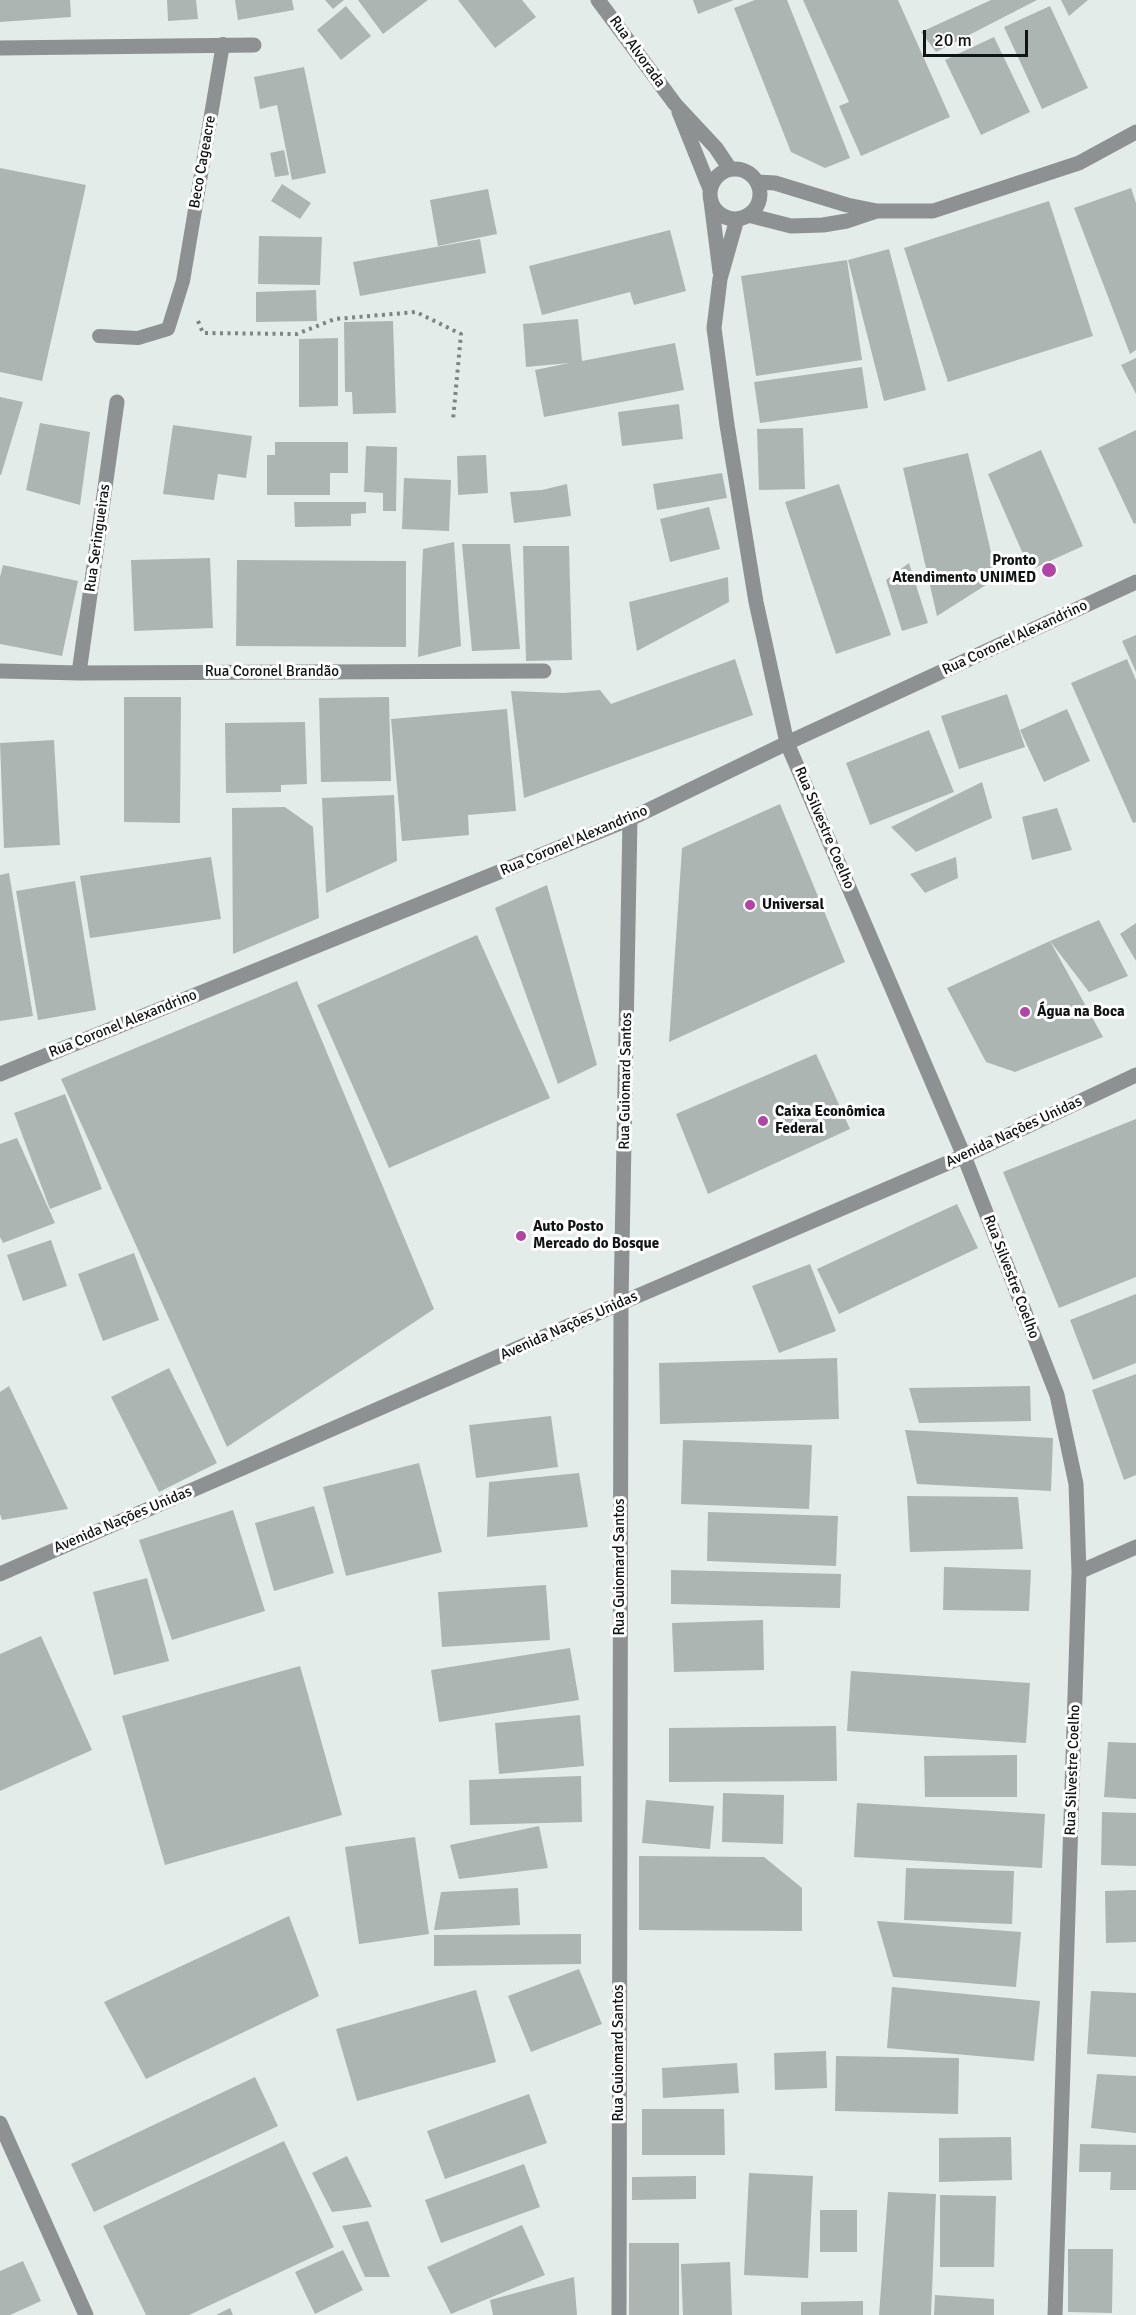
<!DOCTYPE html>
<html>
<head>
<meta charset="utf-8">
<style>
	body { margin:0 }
	#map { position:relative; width:1136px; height:2315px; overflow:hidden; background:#e4ecea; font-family:Signika,sans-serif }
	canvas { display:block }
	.scale { position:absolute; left:923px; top:30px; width:105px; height:27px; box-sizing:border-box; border:3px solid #111414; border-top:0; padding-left:8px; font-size:18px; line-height:21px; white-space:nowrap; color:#111414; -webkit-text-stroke:4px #fff; paint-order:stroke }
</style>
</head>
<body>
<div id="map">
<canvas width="1136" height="2315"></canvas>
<div class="scale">20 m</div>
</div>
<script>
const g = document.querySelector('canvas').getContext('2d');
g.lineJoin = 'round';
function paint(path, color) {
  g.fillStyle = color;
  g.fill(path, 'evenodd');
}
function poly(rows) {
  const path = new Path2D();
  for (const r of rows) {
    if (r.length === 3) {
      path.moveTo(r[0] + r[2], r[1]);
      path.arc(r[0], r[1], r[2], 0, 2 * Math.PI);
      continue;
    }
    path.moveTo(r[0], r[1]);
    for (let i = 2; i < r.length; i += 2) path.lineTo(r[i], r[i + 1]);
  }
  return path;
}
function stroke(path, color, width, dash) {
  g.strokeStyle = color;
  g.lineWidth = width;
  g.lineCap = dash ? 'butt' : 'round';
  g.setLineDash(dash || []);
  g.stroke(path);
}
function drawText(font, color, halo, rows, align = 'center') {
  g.font = font + ' Signika,sans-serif';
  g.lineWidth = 6;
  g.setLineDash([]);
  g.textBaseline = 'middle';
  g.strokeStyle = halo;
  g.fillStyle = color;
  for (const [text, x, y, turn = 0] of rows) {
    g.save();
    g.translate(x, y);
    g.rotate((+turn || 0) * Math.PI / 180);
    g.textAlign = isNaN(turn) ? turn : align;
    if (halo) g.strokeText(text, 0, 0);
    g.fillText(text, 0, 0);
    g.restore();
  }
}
paint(poly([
	[0,0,70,0,71,17,0,22],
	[167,0,196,0,198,19,168,21],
	[235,0,292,0,294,10,238,20],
	[325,0,344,0,333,9],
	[358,0,428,0,383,34],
	[458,0,522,0,536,17,495,48],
	[693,0,734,0,698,14],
	[755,0,787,0,850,158,825,168,791,152,734,8],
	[803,0,898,0,950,117,861,156,839,106,849,102],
	[991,0,1037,0,936,52,921,32],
	[1061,0,1088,0,1069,16],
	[346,6,371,36,341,60,317,30],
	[1050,6,1088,88,1042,109,1004,27],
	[994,37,1030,112,981,135,945,60],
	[304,67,326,173,292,180,277,105,260,109,254,77],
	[284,150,289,175,275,177,270,153],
	[0,168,86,185,42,381,0,372],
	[282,184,311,203,300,219,271,201],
	[1131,188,1136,203,1136,350,1130,354,1074,208],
	[488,189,497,234,438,246,430,200],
	[1049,201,1093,336,948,382,904,248],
	[670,230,686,291,634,305,630,292,542,315,529,266],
	[259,236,322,237,320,285,258,284],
	[480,239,486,273,360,296,353,262],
	[889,249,926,390,884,401,848,260],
	[847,260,862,360,756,376,741,276],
	[316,290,317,321,256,322,256,292],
	[578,319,582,361,675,343,684,390,544,417,535,370,569,363,526,367,523,324],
	[393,321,396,413,353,414,352,392,345,392,344,322],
	[338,338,338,406,299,407,299,339],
	[1136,358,1136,394,1121,365],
	[862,367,868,408,760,423,754,382],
	[0,397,23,402,1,475,0,475],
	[679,404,683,439,622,446,618,412],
	[40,423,90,432,80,505,26,490],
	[173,425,252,436,246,478,218,474,214,500,163,494],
	[803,428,805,489,759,490,757,429],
	[1136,430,1136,523,1134,524,1098,448],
	[275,442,348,442,348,473,330,473,330,495,267,495,267,455,275,455],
	[366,446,397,447,396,511,383,511,383,493,364,492],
	[1041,450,1083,546,1030,570,988,474],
	[968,453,997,578,937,616,903,468],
	[486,455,488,493,458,495,457,456],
	[722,473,727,498,657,510,653,484],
	[404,478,451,480,449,531,402,529],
	[567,484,571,516,514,523,510,492,542,490],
	[839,484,891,635,836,654,785,502],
	[294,502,366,502,366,513,351,514,351,526,295,527],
	[709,507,720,549,670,562,660,519],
	[454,542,461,646,418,657,423,549],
	[462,544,510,544,520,649,472,651],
	[523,546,569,546,572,660,526,661],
	[210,558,213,628,134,631,131,560],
	[237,560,406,561,406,647,236,646],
	[909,563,928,623,902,631,886,580],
	[3,565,78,581,62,656,0,644,0,577],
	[728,577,729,602,637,651,629,602],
	[1136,635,1136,672,1122,641],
	[735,659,753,715,524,798,511,691,563,693,600,690,611,704],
	[1127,659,1136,680,1136,822,1133,823,1071,683],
	[1007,694,1025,747,959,769,941,716],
	[124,697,181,697,180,823,124,822],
	[389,697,391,781,321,782,319,698],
	[507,709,516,811,468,815,469,835,402,841,391,719],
	[1067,709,1090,761,1044,782,1020,730],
	[305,722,307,784,281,785,281,792,226,793,225,723],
	[929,730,954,792,870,825,846,763],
	[54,740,60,845,4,848,0,743],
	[982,782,992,818,916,852,891,827],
	[394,795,397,861,326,893,322,798],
	[780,804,845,962,669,1042,682,848],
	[285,807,313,827,319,918,233,954,232,808],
	[1057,808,1072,850,1032,860,1022,817],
	[211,857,221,919,90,938,80,876],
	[956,857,958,878,925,893,910,874],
	[9,873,33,1016,0,1021,0,875],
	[75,881,96,1010,38,1020,16,891],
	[547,885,597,1065,558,1084,495,908],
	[1099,920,1128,976,1089,992,1050,941,1103,1037,1015,1072,986,1062,947,988,1050,941],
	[1136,923,1136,961,1120,934],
	[477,935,550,1098,389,1168,317,1005],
	[297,981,434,1309,227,1447,61,1079],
	[816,1054,850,1129,708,1194,676,1114],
	[65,1094,102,1189,50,1209,14,1113],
	[1136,1119,1136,1277,1059,1308,1003,1172],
	[17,1138,55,1223,3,1243,0,1237,0,1144],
	[957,1204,978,1248,839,1314,817,1269],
	[51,1240,67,1286,23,1301,7,1255],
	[134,1253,159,1320,103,1341,78,1274],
	[810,1264,836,1331,779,1353,752,1286],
	[1136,1294,1136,1363,1093,1380,1070,1320],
	[837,1358,839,1419,660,1424,659,1363],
	[169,1368,217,1463,159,1492,111,1397],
	[1136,1374,1136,1475,1124,1480,1092,1390],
	[9,1386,68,1509,2,1520,0,1514,0,1392],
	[1030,1386,1031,1421,919,1423,909,1388],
	[551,1416,558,1467,476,1478,469,1425],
	[905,1430,1053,1438,1051,1491,917,1484],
	[683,1440,812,1445,809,1509,681,1504],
	[419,1463,442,1552,346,1576,323,1487],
	[579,1473,588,1527,487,1537,489,1482],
	[907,1496,1018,1497,1023,1549,910,1552],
	[314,1506,334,1573,274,1591,255,1523],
	[233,1510,265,1611,172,1640,139,1540],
	[708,1512,838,1516,836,1566,707,1561],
	[944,1567,1031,1570,1029,1611,943,1610],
	[671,1570,841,1574,840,1608,671,1604],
	[147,1578,169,1661,114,1675,93,1592],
	[546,1585,550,1640,442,1647,438,1592],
	[763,1620,764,1670,674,1672,672,1623],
	[41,1636,92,1750,0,1791,0,1654],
	[570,1648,579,1700,439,1722,431,1670],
	[300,1666,342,1815,165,1865,122,1716],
	[851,1671,1030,1683,1026,1743,847,1731],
	[580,1715,584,1766,499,1774,495,1723],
	[836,1726,837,1781,669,1782,669,1728],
	[1108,1742,1136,1743,1136,1799,1104,1797],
	[1017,1755,1017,1797,925,1797,924,1756],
	[581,1776,582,1822,470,1825,469,1780],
	[723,1793,784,1795,783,1844,722,1842],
	[646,1800,714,1806,710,1849,642,1843],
	[857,1803,1045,1814,1042,1868,854,1857],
	[1102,1812,1136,1813,1136,1866,1101,1865],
	[539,1826,548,1868,459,1879,450,1845],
	[415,1837,429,1934,359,1944,345,1847],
	[639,1856,764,1857,802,1888,802,1931,639,1930],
	[906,1868,1014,1871,1012,1924,904,1920],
	[518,1888,520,1925,434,1930,441,1892],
	[1136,1890,1136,1942,1106,1943,1105,1891],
	[289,1916,319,1996,146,2079,104,2002],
	[877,1921,1021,1932,1016,1987,893,1977],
	[581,1934,581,1964,434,1966,434,1935],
	[579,1969,602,2024,531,2052,508,1996],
	[892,1987,1040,2001,1034,2061,887,2048],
	[476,1990,496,2062,357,2101,336,2029],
	[1091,1991,1136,1993,1136,2057,1087,2054],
	[826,2051,827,2088,775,2090,774,2053],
	[836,2056,959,2058,958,2114,835,2111],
	[737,2063,739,2093,663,2098,662,2068],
	[1097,2074,1136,2076,1136,2133,1091,2128],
	[255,2077,278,2126,94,2212,71,2164],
	[529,2094,547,2143,445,2179,427,2131],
	[642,2109,724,2109,725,2155,642,2155],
	[1011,2137,1012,2180,939,2182,939,2138],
	[284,2141,334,2247,189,2315,146,2315,103,2226],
	[1080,2144,1136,2145,1136,2190,1110,2190,1111,2172,1079,2172],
	[347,2156,372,2207,332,2212,312,2173],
	[524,2164,540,2207,441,2243,425,2200],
	[749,2173,813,2176,808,2278,744,2275],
	[696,2176,696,2199,632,2200,632,2177],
	[888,2192,936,2194,931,2315,879,2315],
	[940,2195,996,2196,994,2267,940,2267],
	[820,2210,857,2210,857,2252,820,2252],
	[368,2221,390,2277,365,2277,342,2226],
	[522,2225,545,2275,451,2314,427,2267],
	[629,2243,679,2243,679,2315,629,2315],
	[1068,2249,1113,2249,1112,2313,1068,2312],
	[343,2250,363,2290,315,2314,295,2272],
	[23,2261,41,2301,10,2315,0,2315,0,2271],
	[730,2262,732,2315,683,2315,681,2264],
	[574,2277,577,2315,493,2315,490,2300],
	[935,2295,994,2299,994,2315,934,2315],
	[863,2301,863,2315,801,2315,801,2302],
	[230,2308,233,2315,216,2315]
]), '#adb5b3');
stroke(poly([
	[198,321,203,333,297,334,335,319,416,312,461,334,453,420]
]), '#7e8482', 4, [3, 4.5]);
stroke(poly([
	[99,336,138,338,168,329,183,281,223,44]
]), '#8e9191', 14);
stroke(poly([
	[598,0,675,104,716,148,730,169],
	[0,48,254,45],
	[679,112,710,189],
	[735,194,25],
	[758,182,775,183,847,205,877,211,933,211,1079,163,1136,132],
	[711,201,720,272],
	[748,215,791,226,823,225,847,221,877,211],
	[737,219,720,279,714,328,727,425,756,602,787,743,964,1156,1057,1395,1076,1484,1079,1572,1055,2315],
	[0,671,79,673,544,671],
	[79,673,117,402],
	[0,1074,630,819,787,743,1136,582],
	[1079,1572,1136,1547],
	[619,2315,621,1303,630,819]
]), '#8e9191', 15);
stroke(poly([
	[0,1574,621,1303,964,1156,1136,1075],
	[0,2123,86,2315]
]), '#8e9191', 15);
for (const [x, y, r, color] of [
	[1049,570,8,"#b045a5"],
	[750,905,6,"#b045a5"],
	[1025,1012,6,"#b045a5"],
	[763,1121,6,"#b045a5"],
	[521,1236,6,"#b045a5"]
]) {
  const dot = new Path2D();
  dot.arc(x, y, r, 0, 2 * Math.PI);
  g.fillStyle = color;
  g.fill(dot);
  stroke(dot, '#fff', 2);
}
drawText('15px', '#111414', '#fff', [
	["Rua Alvorada",637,52,54],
	["Beco Cageacre",203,162,-80],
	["Rua Seringueiras",98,538,-82],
	["Rua Coronel Alexandrino",1015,638,-25],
	["Rua Coronel Brandão",272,672],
	["Rua Silvestre Coelho",824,828,67],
	["Rua Coronel Alexandrino",574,841,-23],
	["Rua Coronel Alexandrino",123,1024,-22],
	["Rua Guiomard Santos",626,1081,-89],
	["Avenida Nações Unidas",1014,1132,-25],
	["Rua Silvestre Coelho",1011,1277,69],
	["Avenida Nações Unidas",569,1326,-24],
	["Avenida Nações Unidas",123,1520,-23],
	["Rua Guiomard Santos",620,1567,-90],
	["Rua Silvestre Coelho",1073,1770,-88],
	["Rua Guiomard Santos",619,2053,-90]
]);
drawText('bold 15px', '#111414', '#fff', [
	["Pronto",1036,561,"right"],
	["Atendimento UNIMED",1036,578,"right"],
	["Universal",762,905],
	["Água na Boca",1037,1012],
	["Caixa Econômica",775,1112],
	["Federal",775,1129],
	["Auto Posto",533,1227],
	["Mercado do Bosque",533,1244]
], 'left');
</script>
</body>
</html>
